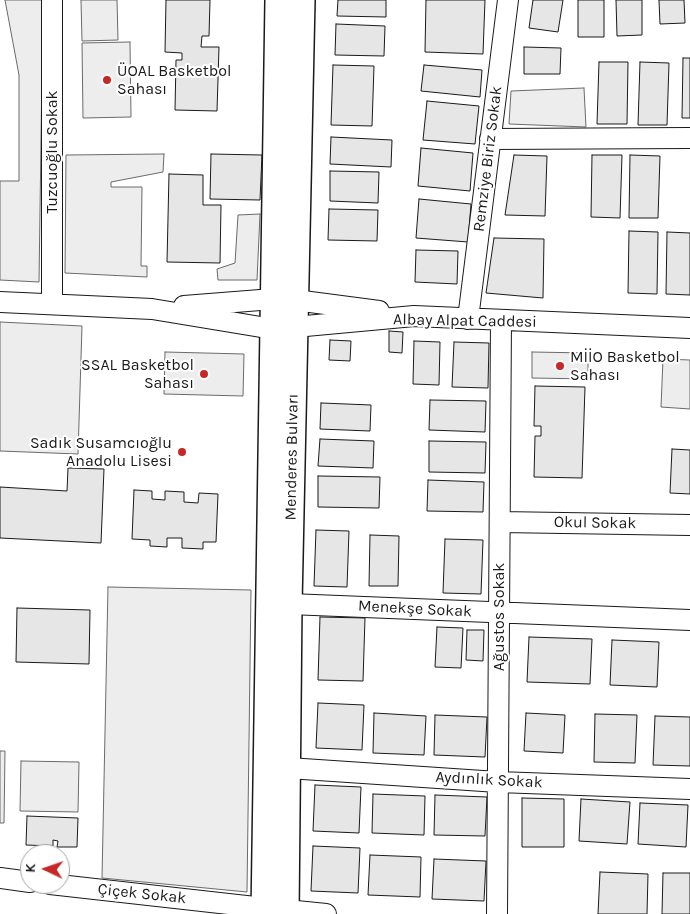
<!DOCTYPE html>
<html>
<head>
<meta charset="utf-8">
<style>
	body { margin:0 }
	#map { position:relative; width:690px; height:914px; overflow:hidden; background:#fff; font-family:Karla,sans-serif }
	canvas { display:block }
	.north { position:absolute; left:20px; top:844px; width:50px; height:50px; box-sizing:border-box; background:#fff; border:1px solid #a3a3a3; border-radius:50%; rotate:273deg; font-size:14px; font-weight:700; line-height:20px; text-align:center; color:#1a1a1a }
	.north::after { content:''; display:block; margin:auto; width:18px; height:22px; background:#c62828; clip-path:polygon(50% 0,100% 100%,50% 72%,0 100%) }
</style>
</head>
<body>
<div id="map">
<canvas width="690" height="914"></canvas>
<div class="north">K</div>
</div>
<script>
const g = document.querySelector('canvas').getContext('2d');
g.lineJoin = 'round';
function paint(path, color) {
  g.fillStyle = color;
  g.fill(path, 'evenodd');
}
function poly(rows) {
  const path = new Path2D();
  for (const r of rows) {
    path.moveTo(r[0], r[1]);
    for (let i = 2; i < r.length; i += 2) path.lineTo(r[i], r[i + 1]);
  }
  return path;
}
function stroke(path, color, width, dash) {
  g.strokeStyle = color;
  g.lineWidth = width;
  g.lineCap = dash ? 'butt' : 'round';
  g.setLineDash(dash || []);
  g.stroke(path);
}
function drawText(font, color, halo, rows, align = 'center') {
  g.font = font + ' Karla,sans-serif';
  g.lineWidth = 4;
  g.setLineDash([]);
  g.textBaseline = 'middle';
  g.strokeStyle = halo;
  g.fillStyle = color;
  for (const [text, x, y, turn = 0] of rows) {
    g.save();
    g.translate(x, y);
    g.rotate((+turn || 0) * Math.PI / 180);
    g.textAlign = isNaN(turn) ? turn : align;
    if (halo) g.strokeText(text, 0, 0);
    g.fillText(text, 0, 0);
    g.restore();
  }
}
const built = poly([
	[5,0,43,0,39,282,0,280,0,181,19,181,19,75,5,0],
	[81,0,117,0,118,40,82,41,81,0],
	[130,42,131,117,83,118,82,43,130,42],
	[584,88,586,127,509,124,511,91,584,88],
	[164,154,163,172,111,182,111,187,142,187,141,266,147,266,147,277,65,273,66,155,164,154],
	[260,214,257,280,218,280,217,269,235,263,238,215,260,214],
	[0,322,82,326,78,454,0,451,0,322],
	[165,352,244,354,243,396,164,394,165,352],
	[532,352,588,353,588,379,532,378,532,352],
	[663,359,690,360,690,409,661,407,663,359],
	[108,587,251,590,247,892,102,878,108,587],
	[0,751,5,751,4,823,0,823,0,751],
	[21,761,79,762,78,812,20,811,21,761]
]);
paint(built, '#ededed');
stroke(built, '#6a6a6a', 1);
const building = poly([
	[166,0,210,0,209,36,202,36,201,47,219,47,217,111,175,110,176,60,182,60,182,53,165,52,166,0],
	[338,0,386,0,386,17,337,16,338,0],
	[426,0,485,0,483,54,425,52,426,0],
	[533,0,563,0,558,32,529,28,533,0],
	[578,0,604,0,604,37,578,37,578,0],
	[616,0,642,0,642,35,617,36,616,0],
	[659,0,684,0,685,23,660,24,659,0],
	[336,24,385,26,384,56,335,55,336,24],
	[524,47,561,48,560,74,524,74,524,47],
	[683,58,690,58,690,118,682,118,683,58],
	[599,62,628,62,627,124,597,124,599,62],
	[640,62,669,63,667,125,638,125,640,62],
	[333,65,374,66,372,126,331,125,333,65],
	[424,65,482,70,480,97,421,91,424,65],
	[427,101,479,106,475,144,423,140,427,101],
	[331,137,392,140,391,167,330,164,331,137],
	[421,148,473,153,470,191,418,186,421,148],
	[211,154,262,155,260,200,210,199,211,154],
	[514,155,547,156,545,216,505,215,514,155],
	[592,155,622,155,620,218,591,217,592,155],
	[630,155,660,156,658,218,629,218,630,155],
	[330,171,379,172,378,203,330,201,330,171],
	[169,174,203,175,203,205,221,205,220,263,167,262,169,174],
	[419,199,471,204,468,242,416,238,419,199],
	[329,209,378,210,377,241,328,240,329,209],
	[629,231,658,232,657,294,628,293,629,231],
	[667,232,690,233,690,295,666,294,667,232],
	[494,238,544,239,543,298,486,293,494,238],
	[416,250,458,251,457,284,415,282,416,250],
	[389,331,403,332,402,353,389,352,389,331],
	[330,340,351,341,350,361,329,360,330,340],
	[414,341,440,342,439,385,413,384,414,341],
	[454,342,489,343,488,388,452,387,454,342],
	[535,386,585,387,582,478,534,477,535,436,541,436,541,426,534,426,535,386],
	[430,400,486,401,485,432,429,430,430,400],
	[321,403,371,405,370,431,320,429,321,403],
	[320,439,374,441,373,468,318,466,320,439],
	[429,441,486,442,485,473,429,472,429,441],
	[672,449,690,450,690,494,670,493,672,449],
	[68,468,104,469,101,543,0,538,0,487,67,491,68,468],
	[318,476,380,477,379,508,318,507,318,476],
	[428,480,484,482,483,512,427,511,428,480],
	[134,490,152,491,152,499,165,500,165,491,184,492,184,502,198,503,199,493,218,494,216,542,203,542,203,549,182,548,182,538,167,538,167,547,150,546,150,540,132,539,134,490],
	[316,530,349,531,347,587,314,586,316,530],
	[370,535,399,536,398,586,369,586,370,535],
	[445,539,483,540,481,594,443,593,445,539],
	[17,608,90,610,89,664,16,662,17,608],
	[320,617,365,618,363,681,318,680,320,617],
	[437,627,463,628,461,668,435,667,437,627],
	[467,630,484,630,483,661,466,660,467,630],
	[529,637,592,639,590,684,527,682,529,637],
	[612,640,659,642,657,687,610,685,612,640],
	[318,703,364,705,362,750,316,748,318,703],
	[374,713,426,716,424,755,373,753,374,713],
	[526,713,565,715,563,753,524,751,526,713],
	[595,714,637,715,635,763,594,762,595,714],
	[435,715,487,717,485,757,434,755,435,715],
	[655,716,690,717,690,766,653,765,655,716],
	[315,785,361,787,359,833,313,831,315,785],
	[373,794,425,796,424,835,372,833,373,794],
	[435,795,487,797,485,836,434,835,435,795],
	[522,798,564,799,564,847,522,847,522,798],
	[581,799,630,802,627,844,579,841,581,799],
	[640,803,688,805,686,847,638,844,640,803],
	[27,816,78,818,77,847,57,847,58,841,53,840,53,846,26,845,27,816],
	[313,846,360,848,358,893,311,891,313,846],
	[370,855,421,857,420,897,368,895,370,855],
	[434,859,486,861,484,901,432,899,434,859],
	[600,872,648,874,647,914,598,914,600,872],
	[663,873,690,873,690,914,662,914,663,873]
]);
paint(building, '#e6e6e6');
stroke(building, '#1a1a1a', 1);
const minor = poly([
	[490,139,690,138],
	[0,302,152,309,273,329,414,316,690,328],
	[52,304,52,0],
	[184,306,273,299,295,300,379,311],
	[468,319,508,0],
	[500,522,690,525],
	[289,604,690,620],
	[288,768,498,782,690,789],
	[0,878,30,882],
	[50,884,264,908],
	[286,910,326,914],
	[497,914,501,321]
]);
const major = poly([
	[264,914,278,0],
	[286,914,289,604,302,0]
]);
stroke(minor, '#1a1a1a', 22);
stroke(major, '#1a1a1a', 28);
stroke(minor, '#fff', 20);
stroke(major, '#fff', 25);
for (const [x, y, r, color] of [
	[107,80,5,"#c62828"],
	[560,366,5,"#c62828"],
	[204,374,5,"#c62828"],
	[182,452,5,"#c62828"]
]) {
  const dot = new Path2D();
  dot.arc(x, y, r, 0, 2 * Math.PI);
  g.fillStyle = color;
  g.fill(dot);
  stroke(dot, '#fff', 2);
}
drawText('16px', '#1a1a1a', '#fff', [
	["ÜOAL Basketbol",117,71],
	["Sahası",117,89],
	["MİİO Basketbol",570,357],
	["Sahası",570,375],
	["SSAL Basketbol",194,365,"right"],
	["Sahası",194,383,"right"],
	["Sadık Susamcıoğlu",172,443,"right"],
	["Anadolu Lisesi",172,461,"right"]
], 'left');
drawText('16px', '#1a1a1a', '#fff', [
	["Tuzcuoğlu Sokak",52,152,-90],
	["Remziye Biriz Sokak",488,159,-83],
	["Albay Alpat Caddesi",465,321,1],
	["Menderes Bulvarı",292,457,-89],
	["Okul Sokak",595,523,1],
	["Menekşe Sokak",415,609,3],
	["Ağustos Sokak",499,617,-90],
	["Aydınlık Sokak",489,780,3],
	["Çiçek Sokak",142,894,6]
]);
</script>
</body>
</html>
